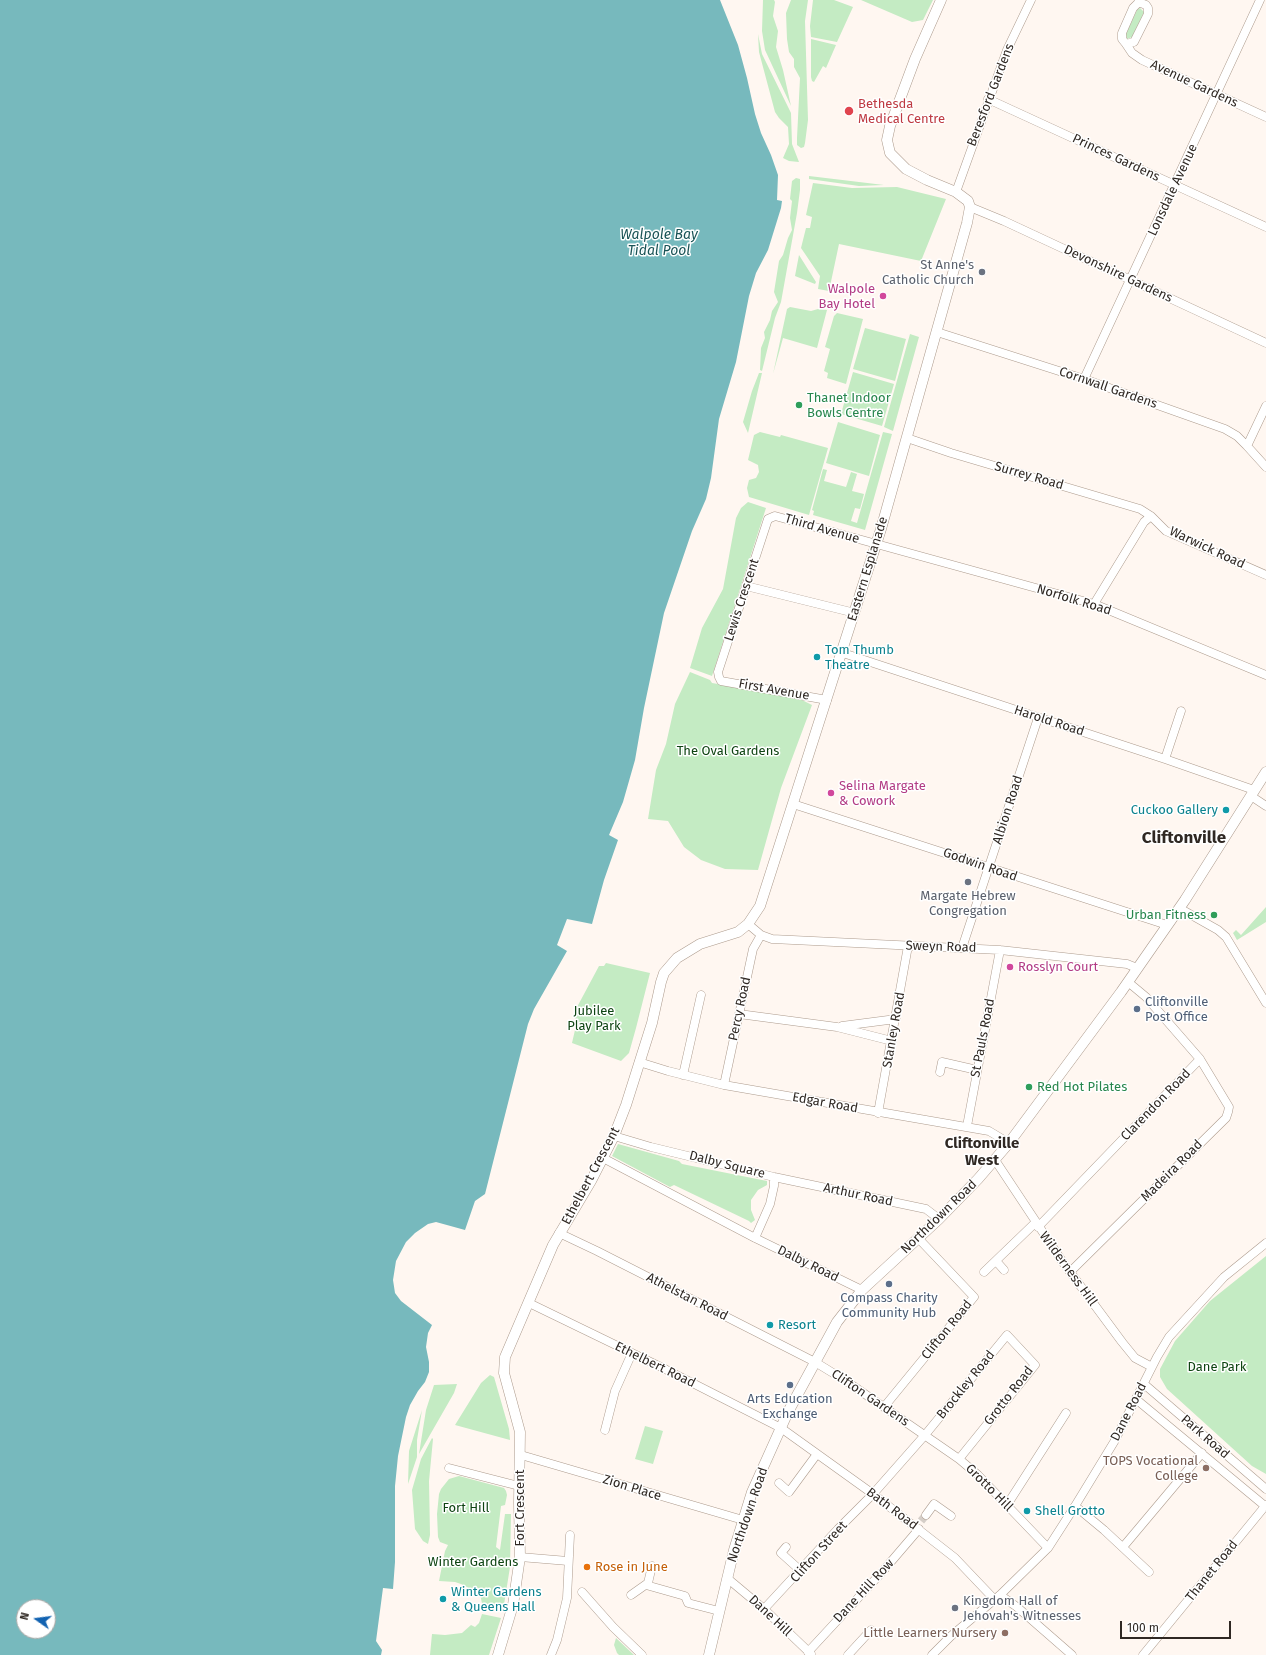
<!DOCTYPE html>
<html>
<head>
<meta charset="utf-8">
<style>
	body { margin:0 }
	#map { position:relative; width:1266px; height:1655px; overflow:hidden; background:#fff7f1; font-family:"Fira Sans",sans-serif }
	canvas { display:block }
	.north { position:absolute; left:16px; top:1599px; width:40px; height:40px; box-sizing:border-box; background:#fff; border:1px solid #aca9a7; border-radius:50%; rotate:284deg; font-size:11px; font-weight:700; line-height:16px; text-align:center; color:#2f2823 }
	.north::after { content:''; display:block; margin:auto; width:14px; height:18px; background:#1162b1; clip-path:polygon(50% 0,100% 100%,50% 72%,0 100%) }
	.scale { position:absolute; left:1120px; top:1621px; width:111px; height:18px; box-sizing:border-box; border:2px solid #2f2823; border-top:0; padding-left:5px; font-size:12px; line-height:14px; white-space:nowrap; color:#2f2823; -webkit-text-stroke:3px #fff; paint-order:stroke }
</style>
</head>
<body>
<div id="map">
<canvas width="1266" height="1655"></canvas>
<div class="north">N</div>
<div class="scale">100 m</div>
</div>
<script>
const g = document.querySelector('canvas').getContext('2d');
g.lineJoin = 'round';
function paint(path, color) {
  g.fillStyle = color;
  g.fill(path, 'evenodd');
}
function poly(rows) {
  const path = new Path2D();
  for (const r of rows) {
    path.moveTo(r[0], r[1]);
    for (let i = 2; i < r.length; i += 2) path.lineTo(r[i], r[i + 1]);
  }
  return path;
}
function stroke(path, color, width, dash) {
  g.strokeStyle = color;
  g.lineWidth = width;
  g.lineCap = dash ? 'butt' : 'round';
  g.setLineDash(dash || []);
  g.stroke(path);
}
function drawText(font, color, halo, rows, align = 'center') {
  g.font = font + ' "Fira Sans",sans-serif';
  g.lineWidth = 3;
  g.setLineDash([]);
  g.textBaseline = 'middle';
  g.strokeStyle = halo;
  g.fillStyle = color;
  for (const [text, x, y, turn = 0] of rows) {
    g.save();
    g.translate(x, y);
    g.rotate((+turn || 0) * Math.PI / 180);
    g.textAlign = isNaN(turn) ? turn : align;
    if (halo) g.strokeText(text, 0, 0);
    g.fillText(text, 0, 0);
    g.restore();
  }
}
paint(poly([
	[763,0,774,0,775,2,773,16,778,31,776,47,783,70,791,106,765,50,762,31],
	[791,0,808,0,805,21,808,120,805,143,804,147,801,148,797,145,797,138,800,78,794,67,794,59,789,52,787,39,786,13],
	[813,0,834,0,853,7,837,42,811,37,810,26],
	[861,0,933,0,923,20,912,22],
	[1140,8,1144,12,1132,37,1127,39,1126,34,1137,10],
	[758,34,762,54,791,113,792,144,799,162,789,161,783,158,789,144,788,127,779,118,775,112,759,52],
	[811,39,836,45,826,68,823,66,814,82,812,81,811,77],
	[809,176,884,185,859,186,809,179],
	[796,178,800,179,800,190,797,213,781,302,775,318,762,371,760,370,761,348,765,338,764,332,770,320,772,311,778,302,774,292,779,261,783,255,788,238,792,230,790,218,792,201,790,199,792,181],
	[813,183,852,188,897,187,946,199,921,261,839,244,829,291,818,289,820,276,801,248,806,228,810,228,812,217,806,215],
	[799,255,816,282,815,284,795,276],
	[790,307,811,311,818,309,827,310,817,348,783,338,773,374,787,309],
	[837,313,863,319,846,384,827,378,828,373,824,371,830,349,825,347,834,316],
	[865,328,906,339,895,381,853,369],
	[910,334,919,337,893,431,884,427],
	[853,372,894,384,882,426,841,414],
	[759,373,762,373,748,433,743,422,752,391],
	[838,422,880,435,869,476,826,463],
	[760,432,780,437,781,435,828,448,809,515,749,497,747,488,749,480,756,478,759,472,758,465,748,460,754,435],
	[883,432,892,434,865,530,813,515,814,511,812,510,823,469,827,470,824,481,846,487,851,472,857,474,852,491,864,494,860,509,855,508,851,521,857,523],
	[748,502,766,508,712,676,690,668,702,628,723,589,736,518,741,508],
	[690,672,710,680,712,683,796,697,812,705,781,788,758,870,725,869,701,860,684,847,668,821,648,819,656,770,666,744,675,704],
	[1266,907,1266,922,1237,940,1233,933,1236,930,1241,935],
	[606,963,650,973,636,1028,629,1053,621,1061,572,1043,575,1030,576,1009,599,966,604,966],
	[618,1144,679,1161,682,1164,767,1181,767,1185,758,1190,751,1200,751,1210,755,1220,751,1223,749,1221,674,1185,670,1187,612,1156],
	[1266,1256,1266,1474,1252,1466,1167,1389,1160,1377,1160,1369,1175,1341,1210,1301],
	[490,1375,494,1377,509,1429,510,1440,455,1425,481,1383],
	[457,1384,454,1393,419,1454,426,1410,434,1385],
	[422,1410,417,1440,417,1457,408,1484,409,1451],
	[645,1426,663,1431,653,1464,635,1459],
	[432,1438,433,1439,429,1481,430,1535,428,1544,423,1541,415,1529,412,1490,421,1459],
	[459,1476,504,1488,506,1491,507,1495,505,1505,501,1506,496,1547,500,1550,505,1514,511,1514,510,1567,503,1611,483,1608,480,1594,475,1596,467,1587,461,1584,455,1582,439,1581,445,1551,448,1545,440,1542,438,1537,437,1514,439,1494,441,1489,449,1479],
	[482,1614,501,1618,489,1655,430,1655,432,1634,445,1635,462,1633,471,1625,475,1627,479,1623],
	[616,1638,634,1655,619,1655,617,1653,614,1645]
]), '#c4ebc3');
paint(poly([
	[0,0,720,0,738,45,747,78,755,114,761,133,771,155,778,175,777,200,782,201,781,208,768,250,756,273,749,296,736,362,719,419,711,478,706,499,692,531,664,613,644,708,635,760,623,802,609,835,618,840,604,880,592,924,567,919,557,945,567,951,534,1009,528,1024,485,1194,475,1201,465,1230,436,1222,428,1224,415,1233,406,1242,396,1261,393,1280,395,1293,401,1301,432,1325,428,1333,426,1347,429,1362,429,1372,425,1382,418,1391,410,1405,406,1417,398,1456,395,1486,395,1562,393,1589,383,1588,376,1641,382,1650,381,1655,0,1655],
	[24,1607,48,1607,48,1631,24,1631]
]), '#77b9bd');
stroke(poly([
	[921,1521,926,1515]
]), '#d5cec8', 8, [8, 4]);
const minor = poly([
	[1138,3,1141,3,1146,5,1148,8,1148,14,1134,42,1126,44,1122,39,1122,33,1133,8,1138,3],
	[1126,44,1132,53,1142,60,1266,117],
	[988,99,1266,227],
	[956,192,1007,50,1031,0],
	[970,207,1004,221,1266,343],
	[937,332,1084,379,1225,429,1237,436,1247,446,1266,467],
	[1084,379,1260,0],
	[907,438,951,453,1140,509,1151,516,1166,531,1266,575],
	[1247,446,1266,406],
	[746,586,855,613],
	[1094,604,1144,522,1151,516],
	[843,653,1165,759,1254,790],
	[827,700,721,681,719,677,718,672,768,519,775,516,1094,604,1266,675],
	[1165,759,1181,711],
	[1251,796,1266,806],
	[793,804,1167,925],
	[1179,908,1218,930,1226,937,1266,1003],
	[748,924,761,935,772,939,1000,950,1127,964,1137,968],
	[962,948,1038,718],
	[739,1014,837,1027,892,1041],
	[842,1026,896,1019],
	[639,1062,668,1071,724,1085,989,1131,1009,1143],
	[940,1072,942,1062,977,1070],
	[683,1075,701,995],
	[724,1085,753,949,761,935],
	[878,1113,908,946],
	[967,1126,1000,950],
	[614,1136,651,1147,774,1177,926,1209,939,1219],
	[603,1158,755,1238,862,1290],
	[995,1160,1062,1261,1122,1342,1135,1358,1152,1367],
	[1038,1227,1200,1059],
	[559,1233,597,1251,815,1362,846,1381,959,1459,978,1475,1048,1548],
	[755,1238,770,1204,774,1186,774,1177],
	[996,1261,1004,1270],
	[984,1272,1035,1223],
	[1070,1272,1226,1118,1228,1112,1229,1107,1200,1059,1146,997,1128,982],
	[529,1303,661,1367,781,1428,873,1494,955,1558,995,1600],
	[1144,1384,1266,1489],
	[1137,1400,1265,1506],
	[884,1407,974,1297,918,1238],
	[605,1430,615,1391,632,1353],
	[521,1455,743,1520],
	[449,1468,519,1486],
	[779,1483,789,1492,817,1454],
	[1007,1505,1066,1413],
	[1075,1506,1104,1530,1149,1572],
	[926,1515,934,1504,951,1516],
	[786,1547,781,1553,801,1571],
	[1123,1547,1202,1453],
	[520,1557,568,1561],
	[727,1578,764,1609,811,1654],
	[646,1585,685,1596,688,1603,719,1611],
	[582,1592,613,1627,642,1655],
	[631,1595,648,1583,652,1566],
	[1000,1595,1017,1607,1072,1655],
	[764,1609,838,1529,873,1494,925,1435,1007,1335,1035,1365,959,1459],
	[808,1652,883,1571,919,1529],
	[551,1655,557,1640,567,1598,570,1535],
	[848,1655,871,1630],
	[932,1655,951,1636,1000,1595,1048,1548,1075,1506,1114,1442,1157,1357,1169,1337,1224,1277,1266,1243],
	[1143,1655,1266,1505]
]);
const major = poly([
	[498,1655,513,1605,520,1557,519,1503,520,1432,504,1373,505,1357,553,1245,591,1181,614,1136,626,1105,652,1023,661,982,664,973,677,958,700,944,738,932,748,924,760,906,881,529,967,223,970,207,968,201,956,192,927,180,906,169,890,153,887,140,890,126,915,59,941,0],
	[709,1655,734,1550,752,1492,788,1412,837,1322,862,1290,939,1219,978,1179,1009,1143,1121,992,1185,900,1266,772]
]);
stroke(minor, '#ad9b8d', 9);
stroke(major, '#ad9b8d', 11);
stroke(minor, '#fff', 8);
stroke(major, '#fff', 10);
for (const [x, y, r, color] of [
	[849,111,5,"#e0444e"],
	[982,272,4,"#6b7280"],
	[883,296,4,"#d1479c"],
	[799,405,4,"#2e9e5b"],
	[817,657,4,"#0f9aa8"],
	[831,793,4,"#d1479c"],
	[1226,810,4,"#0f9aa8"],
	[968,882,4,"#6b7280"],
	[1214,915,4,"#2e9e5b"],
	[1010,967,4,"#d1479c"],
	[1137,1009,4,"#5c6f8a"],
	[1029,1087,4,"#2e9e5b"],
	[889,1284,4,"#5c6f8a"],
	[770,1325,4,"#0f9aa8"],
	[790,1385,4,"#5c6f8a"],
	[1206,1468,4,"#8d6e63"],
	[1027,1511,4,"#0f9aa8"],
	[587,1567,4,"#e8710a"],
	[443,1599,4,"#0f9aa8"],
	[955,1608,4,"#6b7280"],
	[1005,1633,4,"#8d6e63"]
]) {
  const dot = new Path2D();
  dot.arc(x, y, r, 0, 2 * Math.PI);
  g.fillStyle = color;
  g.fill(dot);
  stroke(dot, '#fff', 1.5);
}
drawText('13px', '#2f2823', '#fff', [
	["Avenue Gardens",1194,84,25],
	["Beresford Gardens",991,95,-69],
	["Princes Gardens",1116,158,25],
	["Lonsdale Avenue",1173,190,-65],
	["Devonshire Gardens",1118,274,25],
	["Cornwall Gardens",1108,388,19],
	["Surrey Road",1029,476,16],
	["Third Avenue",822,529,16],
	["Warwick Road",1207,548,25],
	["Eastern Esplanade",868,569,-73],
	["Lewis Crescent",742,600,-72],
	["Norfolk Road",1074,600,17],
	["First Avenue",774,690,10],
	["Harold Road",1049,721,18],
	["Albion Road",1008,810,-72],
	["Godwin Road",980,865,19],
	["Sweyn Road",941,947,2],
	["Percy Road",740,1009,-78],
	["Stanley Road",894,1030,-80],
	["St Pauls Road",983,1038,-79],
	["Edgar Road",825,1103,10],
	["Clarendon Road",1156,1105,-46],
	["Dalby Square",727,1165,14],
	["Madeira Road",1172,1171,-45],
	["Ethelbert Crescent",591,1176,-62],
	["Arthur Road",858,1195,12],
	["Northdown Road",939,1217,-44],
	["Dalby Road",808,1264,26],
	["Wilderness Hill",1068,1269,54],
	["Athelstan Road",687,1297,27],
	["Clifton Road",947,1330,-51],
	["Ethelbert Road",655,1365,26],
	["Brockley Road",966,1385,-51],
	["Grotto Road",1009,1396,-52],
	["Clifton Gardens",870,1398,34],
	["Dane Road",1129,1412,-63],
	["Park Road",1205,1437,41],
	["Zion Place",632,1488,17],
	["Grotto Hill",989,1488,45],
	["Fort Crescent",520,1508,-90],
	["Bath Road",892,1509,37],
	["Northdown Road",748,1515,-71],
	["Clifton Street",819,1552,-48],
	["Thanet Road",1212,1571,-51],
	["Dane Hill Row",864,1591,-47],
	["Dane Hill",770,1616,43]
]);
drawText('13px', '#be3a42', '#fff', [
	["Bethesda",858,104],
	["Medical Centre",858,119]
], 'left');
drawText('13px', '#5b616d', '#fff', [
	["St Anne's",974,265],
	["Catholic Church",974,280],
	["Margate Hebrew",968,896,"center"],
	["Congregation",968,911,"center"],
	["Kingdom Hall of",963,1601,"left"],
	["Jehovah's Witnesses",963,1616,"left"]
], 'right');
drawText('13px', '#b23c85', '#fff', [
	["Walpole",875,289,"right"],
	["Bay Hotel",875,304,"right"],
	["Selina Margate",839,786],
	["& Cowork",839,801],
	["Rosslyn Court",1018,967]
], 'left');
drawText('13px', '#27864d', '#fff', [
	["Thanet Indoor",807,398],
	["Bowls Centre",807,413],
	["Urban Fitness",1206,915,"right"],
	["Red Hot Pilates",1037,1087]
], 'left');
drawText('13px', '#0d838f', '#fff', [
	["Tom Thumb",825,650],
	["Theatre",825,665],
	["Cuckoo Gallery",1218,810,"right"],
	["Resort",778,1325],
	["Shell Grotto",1035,1511],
	["Winter Gardens",451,1592],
	["& Queens Hall",451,1607]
], 'left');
drawText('13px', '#0e4412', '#fff', [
	["The Oval Gardens",728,751],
	["Jubilee",594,1011],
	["Play Park",594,1026],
	["Dane Park",1217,1367],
	["Fort Hill",466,1508],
	["Winter Gardens",473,1562]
]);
drawText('13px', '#4e5e75', '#fff', [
	["Cliftonville",1145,1002,"left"],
	["Post Office",1145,1017,"left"],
	["Compass Charity",889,1298],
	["Community Hub",889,1313],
	["Arts Education",790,1399],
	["Exchange",790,1414]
]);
drawText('13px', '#785e54', '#fff', [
	["TOPS Vocational",1198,1461],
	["College",1198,1476],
	["Little Learners Nursery",997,1633]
], 'right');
drawText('13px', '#c56008', '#fff', [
	["Rose in June",595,1567]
], 'left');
drawText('italic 14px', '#195356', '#fff', [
	["Walpole Bay",659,235],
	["Tidal Pool",659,251]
]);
drawText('bold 15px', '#2f2823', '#fff', [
	["Cliftonville",982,1144],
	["West",982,1161]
]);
drawText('bold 17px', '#2f2823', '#fff', [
	["Cliftonville",1184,838]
]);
</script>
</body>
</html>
